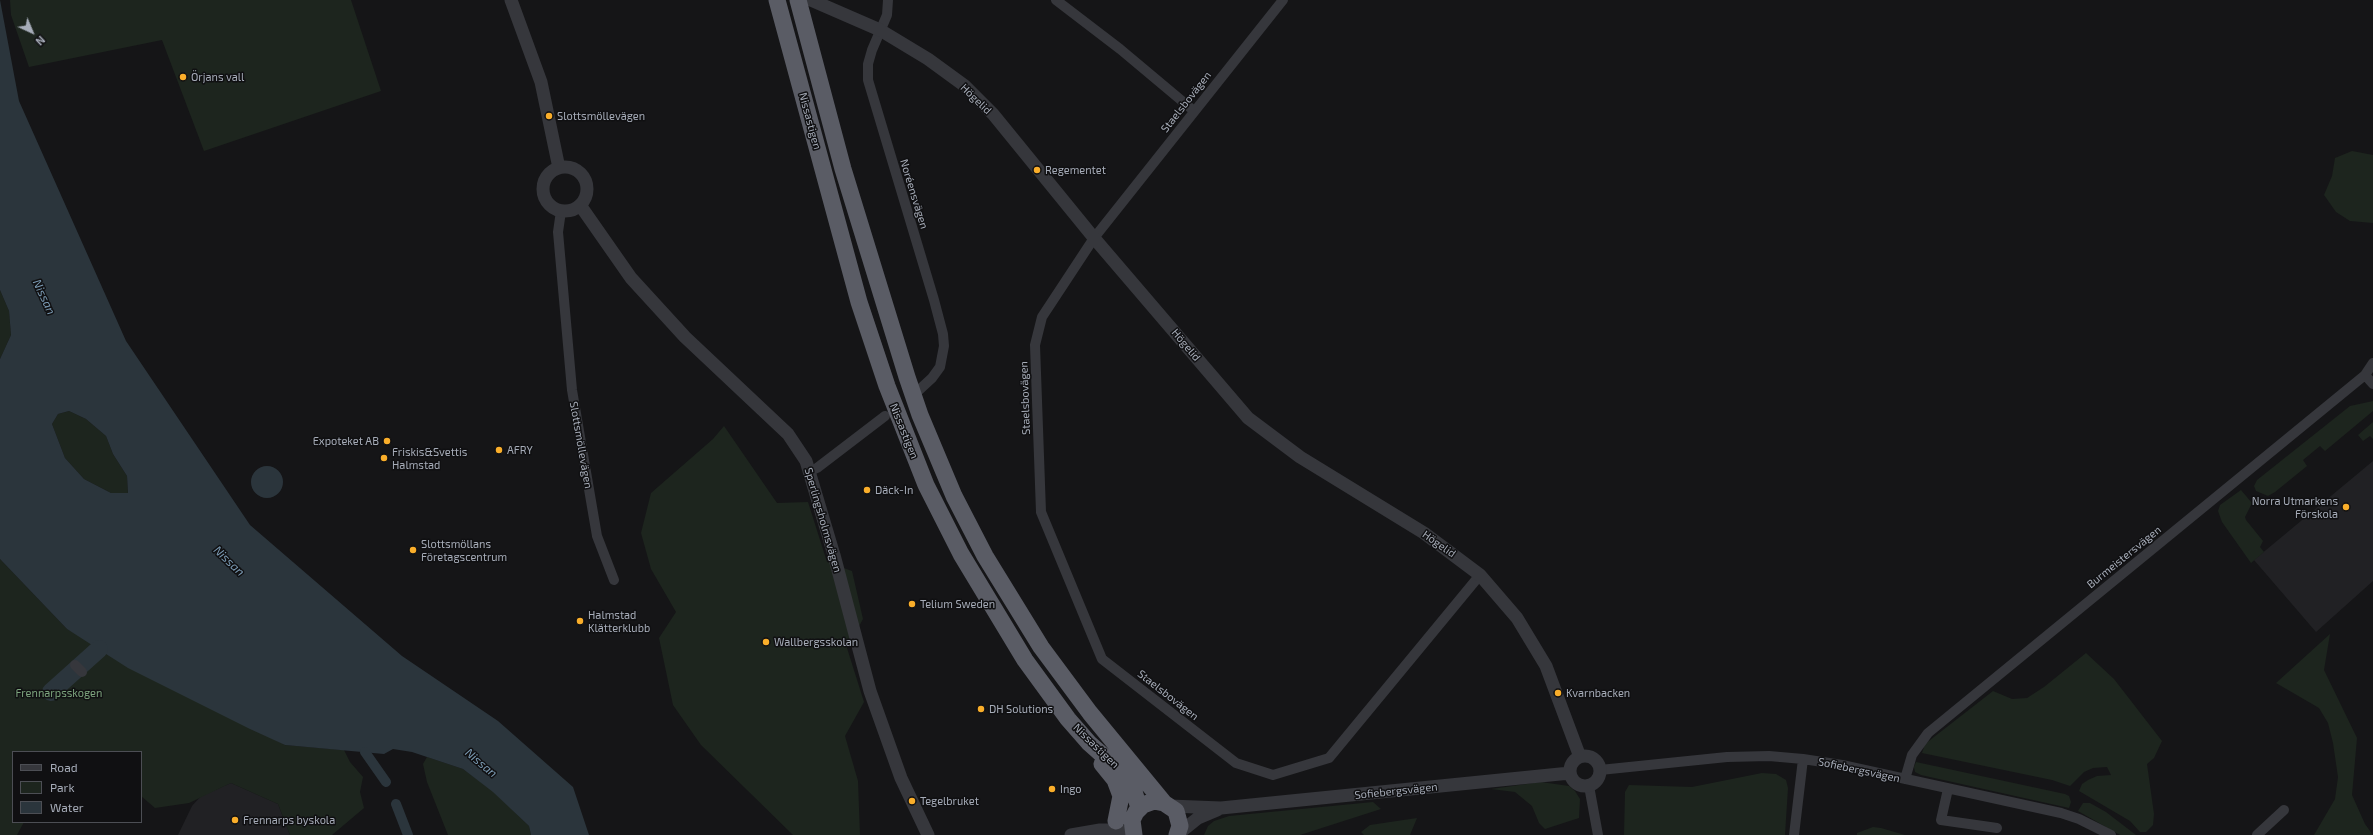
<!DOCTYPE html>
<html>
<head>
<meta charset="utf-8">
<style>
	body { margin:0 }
	#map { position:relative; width:2373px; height:835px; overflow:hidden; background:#151517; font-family:"Exo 2",sans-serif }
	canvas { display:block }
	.legend { position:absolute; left:12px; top:751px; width:130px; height:72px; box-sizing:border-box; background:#101012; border:1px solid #4c4e54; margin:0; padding:5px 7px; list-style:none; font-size:12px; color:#a6acb8 }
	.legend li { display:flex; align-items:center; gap:8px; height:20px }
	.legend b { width:20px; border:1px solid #4c4e54 }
	.north { position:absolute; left:12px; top:12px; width:40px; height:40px; -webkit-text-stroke:3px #101012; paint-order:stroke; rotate:136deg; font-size:11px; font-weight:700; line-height:16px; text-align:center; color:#a6acb8 }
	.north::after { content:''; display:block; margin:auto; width:14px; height:18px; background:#a6acb8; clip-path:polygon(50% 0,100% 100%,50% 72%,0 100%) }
</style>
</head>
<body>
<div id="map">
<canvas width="2373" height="835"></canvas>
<ul class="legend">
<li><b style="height:5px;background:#36373c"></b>Road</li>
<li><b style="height:11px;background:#1d251e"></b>Park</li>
<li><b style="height:11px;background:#2b353c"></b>Water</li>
</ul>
<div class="north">N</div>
</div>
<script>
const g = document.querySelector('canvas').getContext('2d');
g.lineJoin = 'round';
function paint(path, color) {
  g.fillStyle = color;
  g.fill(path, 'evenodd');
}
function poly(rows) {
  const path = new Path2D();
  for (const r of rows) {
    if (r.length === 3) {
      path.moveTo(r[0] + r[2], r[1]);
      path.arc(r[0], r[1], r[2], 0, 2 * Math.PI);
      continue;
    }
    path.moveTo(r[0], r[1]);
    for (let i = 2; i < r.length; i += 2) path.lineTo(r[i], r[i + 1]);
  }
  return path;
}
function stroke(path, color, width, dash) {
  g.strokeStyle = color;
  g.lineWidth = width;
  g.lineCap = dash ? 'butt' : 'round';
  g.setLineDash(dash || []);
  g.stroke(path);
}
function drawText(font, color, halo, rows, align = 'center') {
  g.font = font + ' "Exo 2",sans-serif';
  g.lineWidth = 3;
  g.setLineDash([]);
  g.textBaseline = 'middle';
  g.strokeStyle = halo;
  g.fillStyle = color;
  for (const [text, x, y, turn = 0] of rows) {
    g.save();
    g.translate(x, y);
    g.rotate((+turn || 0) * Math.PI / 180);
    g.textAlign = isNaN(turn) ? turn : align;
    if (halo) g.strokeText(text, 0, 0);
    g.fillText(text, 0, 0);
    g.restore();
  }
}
paint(poly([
	[2373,461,2373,581,2316,632,2254,560],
	[231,783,278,804,290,835,178,835,192,806,201,796]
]), '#212124');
paint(poly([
	[10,0,351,0,381,91,204,151,162,40,29,67,11,15],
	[2352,151,2373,155,2373,223,2350,221,2336,212,2324,195,2332,176,2335,158],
	[0,290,9,311,11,335,0,359],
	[2373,401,2373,411,2325,451,2320,446,2303,460,2307,466,2275,492,2268,496,2256,491,2254,486,2257,480,2350,406],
	[69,411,86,419,106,436,113,454,127,476,128,493,111,493,84,479,65,458,52,424,58,414],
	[2373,422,2373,439,2370,436,2363,441,2358,435],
	[724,426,777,503,808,502,827,562,852,571,863,619,847,648,864,702,845,736,858,781,860,835,793,835,701,745,673,705,659,638,676,612,651,569,641,533,651,493,713,439],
	[2241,490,2252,503,2245,517,2246,520,2263,541,2260,547,2264,552,2251,563,2222,522,2218,511,2220,505],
	[0,559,67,629,285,745,344,750,350,762,363,777,360,792,364,808,332,835,290,835,278,804,231,783,189,803,155,808,141,796,141,752,13,752,13,822,24,822,17,835,0,835],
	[2330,634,2324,670,2357,738,2352,795,2365,824,2373,835,2314,835,2335,799,2338,777,2333,743,2328,723,2319,708,2276,683],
	[2086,653,2114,679,2162,741,2154,758,2147,764,2154,814,2153,825,2146,832,2140,832,2130,821,2079,791,2082,784,2088,780,2097,776,2111,775,2107,767,2093,768,2084,772,2070,786,2052,780,1922,753,1925,744,1993,691,2012,699,2027,698,2044,687],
	[427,757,463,769,493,791,529,826,531,835,448,835,427,782,423,764],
	[1916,762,2065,794,2069,796,2071,802,2069,808,1921,775,1915,772,1914,767],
	[1762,773,1776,774,1786,780,1788,788,1785,835,1624,835,1625,792,1629,785,1692,787],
	[1541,782,1569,786,1575,791,1580,799,1579,818,1545,829,1539,823,1532,806,1515,792,1491,789],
	[1373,802,1381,809,1300,835,1204,835,1208,826,1214,821,1229,816],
	[2090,803,2106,812,2136,835,2120,835,2078,811,2083,803],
	[1417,818,1410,835,1364,835,1361,832,1370,825],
	[1873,827,1881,828,1905,835,1857,835,1857,833]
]), '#1d251e');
paint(poly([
	[0,0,19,101,126,341,250,525,402,656,498,721,573,787,589,835,531,835,529,826,493,792,463,769,412,752,393,749,384,754,285,745,250,729,128,668,67,629,0,559,0,359,11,335,9,311,0,290],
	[69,411,86,419,106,436,113,454,127,476,128,493,111,493,84,479,65,458,52,424,58,414],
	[267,482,16]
]), '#2b353c');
stroke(poly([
	[365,752,386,782],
	[396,804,408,835]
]), '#2b353c', 10);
stroke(poly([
	[51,692,99,649]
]), '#2b353c', 18);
stroke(poly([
	[888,0,887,15,872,50,868,64,868,80,934,300,943,334,944,346,940,367,932,378,919,390],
	[1056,0,1120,49,1194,111],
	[1283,0,1094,238,1042,317,1035,345,1041,512,1102,659,1236,763,1273,775,1329,758,1480,575],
	[561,211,558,232,572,390,597,536,614,580],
	[2365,375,2373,384],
	[810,471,817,468,885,416],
	[75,665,82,672],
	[1600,770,1727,757,1769,756,1803,759,1842,765,2061,813,2079,819,2111,835],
	[1905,779,1912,755,1928,733,2365,375,2373,363],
	[1589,786,1598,835],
	[1948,789,1941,820,1997,828],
	[1794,835,1803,759],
	[2257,835,2284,810]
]), '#36373c', 10);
stroke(poly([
	[511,0,541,82,559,168],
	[811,0,880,30,928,59,965,86,993,114,1094,238,1248,418,1300,457,1424,533,1480,575,1517,618,1546,666,1580,757],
	[565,189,22],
	[580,205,631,278,685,337,788,434,806,461,834,555,870,691,901,778,928,835],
	[1585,771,15],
	[1170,806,1221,808,1570,773],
	[1178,834,1198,818,1217,810],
	[1071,835,1100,830,1117,830,1132,835]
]), '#36373c', 13);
stroke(poly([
	[777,0,859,302,887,386,926,485,961,554,1025,660,1068,719,1089,743,1126,776,1133,788,1139,808],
	[798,0,843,169,907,377,920,415,954,496,985,556,1041,647,1090,713,1164,803],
	[1102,764,1115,780,1121,796,1116,821],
	[1134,835,1132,820,1136,812,1143,805,1154,801,1164,803,1176,811,1180,826,1177,835]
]), '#5a5c65', 17);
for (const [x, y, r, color] of [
	[183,77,4,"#faae2a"],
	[549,116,4,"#faae2a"],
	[1037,170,4,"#faae2a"],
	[387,441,4,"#faae2a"],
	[499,450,4,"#faae2a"],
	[384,458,4,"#faae2a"],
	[867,490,4,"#faae2a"],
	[2346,507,4,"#faae2a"],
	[413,550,4,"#faae2a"],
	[912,604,4,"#faae2a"],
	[580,621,4,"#faae2a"],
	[766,642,4,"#faae2a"],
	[1558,693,4,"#faae2a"],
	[981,709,4,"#faae2a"],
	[1052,789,4,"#faae2a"],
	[912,801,4,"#faae2a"],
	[235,820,4,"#faae2a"]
]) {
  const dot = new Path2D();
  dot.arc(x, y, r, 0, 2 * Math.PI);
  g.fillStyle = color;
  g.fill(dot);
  stroke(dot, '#101012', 1.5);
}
drawText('11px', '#a6acb8', '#101012', [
	["Örjans vall",191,77],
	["Slottsmöllevägen",557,116],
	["Regementet",1045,170],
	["Expoteket AB",379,441,"right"],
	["AFRY",507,450],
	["Friskis&Svettis",392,452],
	["Halmstad",392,465],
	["Däck-In",875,490],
	["Norra Utmarkens",2338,501,"right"],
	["Förskola",2338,514,"right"],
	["Slottsmöllans",421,544],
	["Företagscentrum",421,557],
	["Telium Sweden",920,604],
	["Halmstad",588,615],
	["Klätterklubb",588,628],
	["Wallbergsskolan",774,642],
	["Kvarnbacken",1566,693],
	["DH Solutions",989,709],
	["Ingo",1060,789],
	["Tegelbruket",920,801],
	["Frennarps byskola",243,820]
], 'left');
drawText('11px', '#a6acb8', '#101012', [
	["Högelid",976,99,44],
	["Staelsbovägen",1186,102,-52],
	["Nissastigen",810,121,75],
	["Noréensvägen",914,194,73],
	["Högelid",1186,345,50],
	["Staelsbovägen",1025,398,-92],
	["Nissastigen",904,431,68],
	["Slottsmöllevägen",581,445,80],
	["Sperlingsholmsvägen",823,520,74],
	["Högelid",1439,544,35],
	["Burmeistersvägen",2124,557,-39],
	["Staelsbovägen",1168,695,38],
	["Nissastigen",1096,746,44],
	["Sofiebergsvägen",1859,770,12],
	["Sofiebergsvägen",1396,791,-6]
]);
drawText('11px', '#7da47e', '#101012', [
	["Frennarpsskogen",59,693]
]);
drawText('italic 12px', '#7c9cb5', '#101012', [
	["Nissan",44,297,65],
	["Nissan",229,561,44],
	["Nissan",481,763,40]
]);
</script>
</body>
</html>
